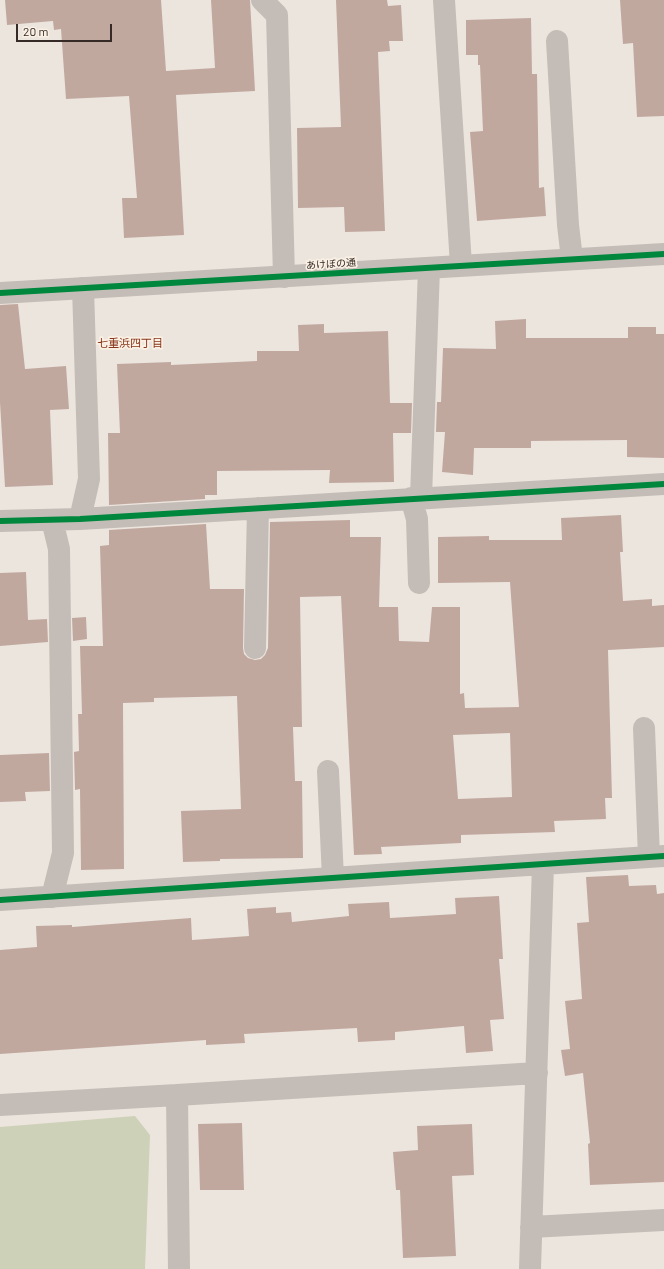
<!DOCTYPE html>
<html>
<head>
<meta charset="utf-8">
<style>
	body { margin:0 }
	#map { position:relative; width:664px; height:1269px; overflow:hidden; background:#ece5de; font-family:Barlow,sans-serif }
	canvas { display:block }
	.scale { position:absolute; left:16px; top:24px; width:96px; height:18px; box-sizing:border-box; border:2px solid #352a26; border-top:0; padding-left:5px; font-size:12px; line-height:14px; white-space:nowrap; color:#352a26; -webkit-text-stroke:3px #faf0e4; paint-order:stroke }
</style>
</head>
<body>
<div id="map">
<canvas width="664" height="1269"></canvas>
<div class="scale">20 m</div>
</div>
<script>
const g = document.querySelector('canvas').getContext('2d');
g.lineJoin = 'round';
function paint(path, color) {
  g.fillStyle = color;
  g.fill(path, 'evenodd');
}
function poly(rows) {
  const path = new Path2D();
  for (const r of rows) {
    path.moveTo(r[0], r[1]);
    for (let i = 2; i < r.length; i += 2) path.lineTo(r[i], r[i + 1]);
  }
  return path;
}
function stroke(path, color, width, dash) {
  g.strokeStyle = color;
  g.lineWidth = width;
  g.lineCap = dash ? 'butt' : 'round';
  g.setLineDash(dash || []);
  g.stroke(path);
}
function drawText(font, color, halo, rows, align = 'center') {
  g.font = font + ' Barlow,"Noto Sans JP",sans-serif';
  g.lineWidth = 3.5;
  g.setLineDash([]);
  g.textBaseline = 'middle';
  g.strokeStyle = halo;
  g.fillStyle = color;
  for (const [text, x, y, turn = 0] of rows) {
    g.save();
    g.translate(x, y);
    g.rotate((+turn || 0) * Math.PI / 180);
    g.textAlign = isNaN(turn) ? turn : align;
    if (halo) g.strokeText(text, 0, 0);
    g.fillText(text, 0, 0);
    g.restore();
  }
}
paint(poly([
	[135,1116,150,1135,145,1269,0,1269,0,1127]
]), '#cdd1b7');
paint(poly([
	[5,0,161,0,166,71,215,68,211,0,250,0,255,91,176,95,184,235,124,238,122,198,137,198,129,96,66,99,61,29,54,30,53,21,7,25],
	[336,0,387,0,388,6,401,5,403,41,389,41,390,51,378,52,385,231,345,232,344,207,298,208,297,128,341,127],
	[620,0,664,0,664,116,637,117,633,43,623,44],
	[531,18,532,74,537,74,539,188,544,187,546,216,477,221,470,132,483,131,480,65,478,65,478,55,466,55,466,20],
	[18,304,25,369,66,366,69,409,50,410,53,485,5,487,0,402,0,305],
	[526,319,526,338,628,338,628,327,656,327,656,334,664,334,664,458,627,457,627,440,531,441,531,448,474,448,473,475,442,472,445,432,436,432,437,402,441,402,443,348,496,349,495,321],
	[324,324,324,333,388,331,390,403,412,403,411,433,393,433,394,482,329,483,330,470,217,471,217,495,205,495,205,499,109,505,108,433,120,433,117,364,171,362,171,365,257,361,257,351,299,351,298,325],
	[621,515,623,552,620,552,623,601,652,599,652,606,664,605,664,647,608,650,612,798,605,798,606,819,554,821,555,832,461,835,461,843,381,847,382,854,354,855,341,596,300,597,302,727,293,727,295,781,302,781,303,858,220,859,220,861,183,862,181,811,241,809,237,696,154,698,154,702,123,703,124,869,81,870,80,789,75,790,74,752,79,751,78,714,82,714,80,646,103,646,100,546,109,545,109,530,206,524,210,589,244,589,243,648,244,654,248,658,255,660,261,659,265,655,268,648,270,522,350,520,350,537,381,537,379,607,398,607,399,641,429,642,432,607,460,607,460,694,464,693,465,708,519,707,510,582,438,583,438,537,489,536,489,540,562,540,561,518],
	[510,733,512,797,458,799,453,735],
	[26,572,28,620,47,619,48,642,0,646,0,573],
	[86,617,87,639,73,641,72,618],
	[49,753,50,791,25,792,26,801,0,802,0,755],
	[628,875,629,886,656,885,657,894,664,893,664,1182,590,1185,588,1144,590,1143,583,1073,565,1076,561,1050,570,1049,565,1001,582,999,577,923,589,922,586,877],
	[499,896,503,959,499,959,504,1019,490,1020,493,1051,466,1053,464,1026,395,1032,395,1040,358,1042,357,1028,244,1034,245,1043,206,1045,206,1040,0,1054,0,950,37,947,36,926,72,925,72,927,191,918,192,940,249,936,247,909,276,907,276,913,291,912,292,922,349,916,348,904,389,902,390,918,456,914,455,898],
	[242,1123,244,1190,200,1190,198,1124],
	[472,1124,474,1175,452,1176,456,1256,403,1258,400,1190,396,1190,393,1152,418,1150,417,1126]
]), '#c1a89f');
stroke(poly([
	[262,0,277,15,284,277],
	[444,0,461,265],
	[557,41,568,225,572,259],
	[421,497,429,268],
	[411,498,417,519,419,583],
	[80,519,89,479,83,288],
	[0,521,80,519,664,484],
	[255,648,258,508],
	[644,728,649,857],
	[328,771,333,878],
	[52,897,63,853,59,549,52,520],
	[0,900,664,856],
	[177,1095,537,1073],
	[0,1105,177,1095,179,1269],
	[531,1227,664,1220],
	[530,1269,543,865]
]), '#c4bdb7', 22);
stroke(poly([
	[0,293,664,254]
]), '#c4bdb7', 22);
stroke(poly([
	[0,293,664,254],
	[0,521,80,519,664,484],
	[0,900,664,856]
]), '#00873e', 6);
drawText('10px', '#352a26', '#faf0e4', [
	["あけぼの通",331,264,-4]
]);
drawText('11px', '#87351b', '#faf0e4', [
	["七重浜四丁目",130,343]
]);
</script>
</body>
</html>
